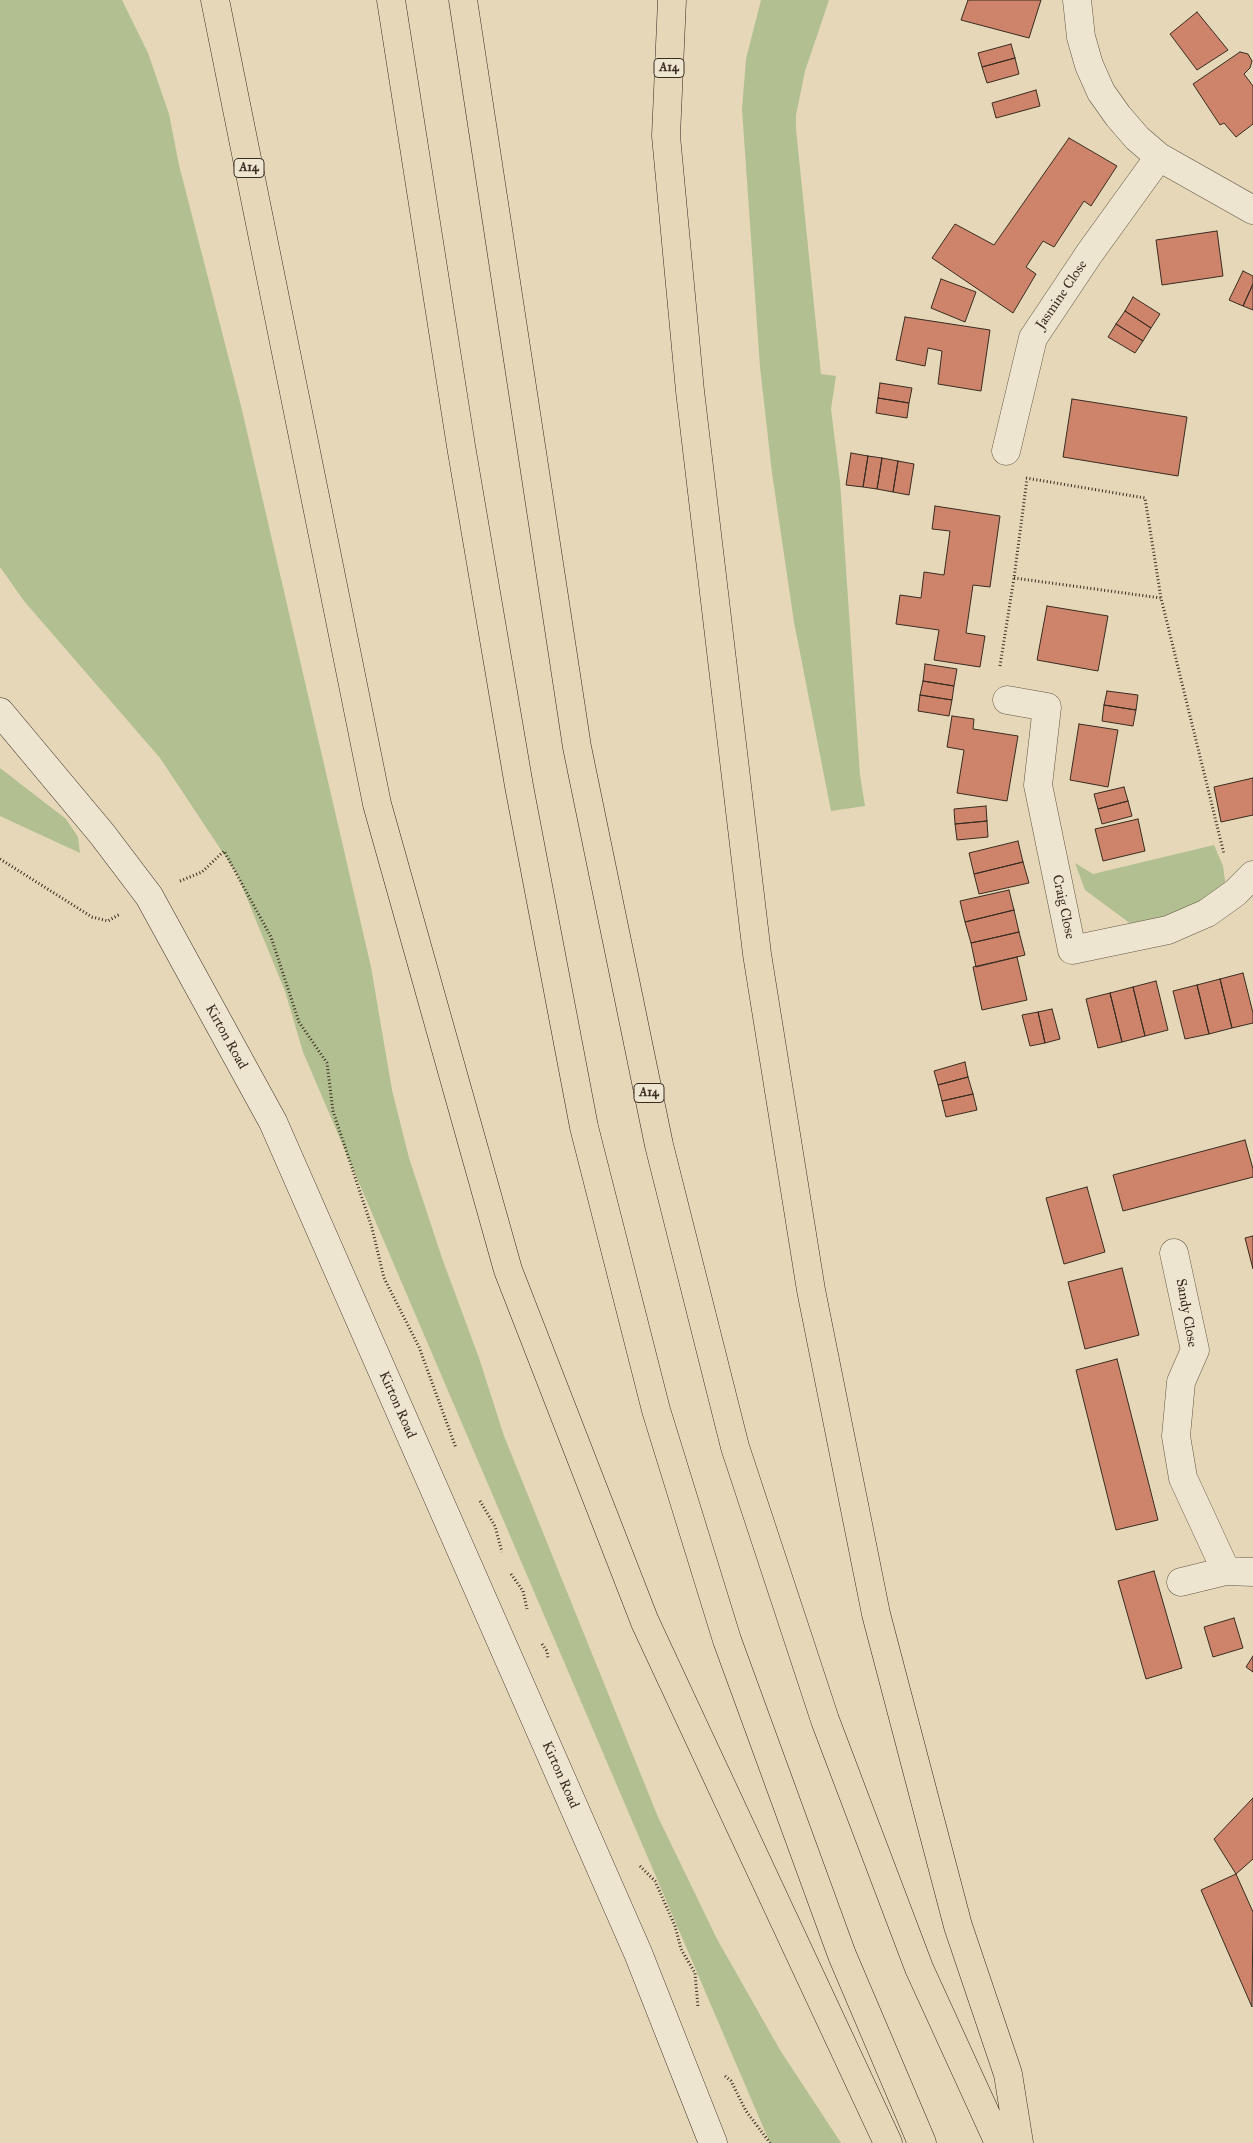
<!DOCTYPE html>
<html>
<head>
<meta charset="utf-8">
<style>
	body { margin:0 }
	canvas { display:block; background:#e5d7b7 }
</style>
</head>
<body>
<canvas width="1253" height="2143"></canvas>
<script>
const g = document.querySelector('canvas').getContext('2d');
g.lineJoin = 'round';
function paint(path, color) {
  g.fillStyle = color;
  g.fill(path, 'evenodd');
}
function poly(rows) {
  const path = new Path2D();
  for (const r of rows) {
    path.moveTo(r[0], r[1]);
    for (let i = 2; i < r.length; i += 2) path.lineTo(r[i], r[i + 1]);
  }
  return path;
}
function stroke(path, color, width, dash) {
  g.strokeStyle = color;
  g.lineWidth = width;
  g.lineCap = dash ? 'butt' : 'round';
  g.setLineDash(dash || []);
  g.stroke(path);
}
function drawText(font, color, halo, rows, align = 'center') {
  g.font = font + ' "IM FELL Great Primer",serif';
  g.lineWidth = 4;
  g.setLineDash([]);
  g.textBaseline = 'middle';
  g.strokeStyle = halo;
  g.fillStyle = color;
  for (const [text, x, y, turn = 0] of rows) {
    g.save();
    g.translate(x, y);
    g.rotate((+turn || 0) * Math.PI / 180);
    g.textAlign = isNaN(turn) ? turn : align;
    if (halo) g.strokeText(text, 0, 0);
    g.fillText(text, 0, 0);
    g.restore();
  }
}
paint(poly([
	[0,0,122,0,148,53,169,114,179,165,241,406,371,967,392,1090,409,1158,442,1258,479,1358,504,1436,658,1817,717,1939,780,2050,841,2143,770,2143,303,1052,285,991,237,874,160,758,24,601,0,567],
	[761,0,829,0,805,71,796,115,796,129,821,374,836,376,831,409,840,481,860,775,865,806,831,811,794,622,772,473,760,367,742,109,746,59],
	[0,768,66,819,78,837,80,853,0,816],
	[1214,845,1223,866,1226,888,1179,916,1131,924,1085,890,1075,863,1093,874]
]), '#b2bf90');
const building = poly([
	[968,0,1041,0,1029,38,961,20,968,0],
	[1197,12,1228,50,1197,70,1170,34,1197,12],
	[1011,44,1015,58,982,67,978,53,1011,44],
	[1240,52,1248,54,1252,61,1250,68,1244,74,1253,86,1253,124,1236,137,1224,123,1220,125,1193,84,1240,52],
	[1015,58,1019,74,987,83,982,67,1015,58],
	[1036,90,1040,106,996,118,992,103,1036,90],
	[1069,138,1117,166,1091,206,1084,201,1054,247,1043,241,1026,267,1036,274,1013,313,932,258,955,224,994,245,1069,138],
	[1217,231,1223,276,1162,285,1156,240,1217,231],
	[1243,271,1253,276,1253,284,1243,306,1229,300,1243,271],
	[941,279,976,292,965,322,931,308,941,279],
	[1253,284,1253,310,1243,306,1253,284],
	[1133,297,1160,314,1151,328,1125,311,1133,297],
	[1125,311,1151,328,1143,341,1116,324,1125,311],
	[905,317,990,330,981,391,938,384,942,351,928,348,925,366,896,360,905,317],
	[1116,324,1143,341,1135,353,1108,337,1116,324],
	[880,383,912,388,909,403,878,398,880,383],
	[878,398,909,403,907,418,876,413,878,398],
	[1072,399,1187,417,1178,476,1063,457,1072,399],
	[851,453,868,456,863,487,846,485,851,453],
	[868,456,882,458,877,489,863,487,868,456],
	[882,458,898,461,893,492,877,489,882,458],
	[898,461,914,464,909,495,893,492,898,461],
	[935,506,1000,516,990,587,973,585,966,633,985,636,980,667,934,660,939,630,896,624,900,595,921,598,924,572,944,575,950,531,932,529,935,506],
	[1047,606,1108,616,1098,671,1037,660,1047,606],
	[925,664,957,669,954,686,923,681,925,664],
	[923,681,954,686,952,700,920,695,923,681],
	[1107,691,1138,695,1136,710,1104,705,1107,691],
	[920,695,952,700,949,716,918,711,920,695],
	[1104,705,1136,710,1133,726,1102,721,1104,705],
	[952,716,974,719,973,729,1018,736,1007,801,957,793,964,750,947,747,952,716],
	[1079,724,1118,730,1108,787,1070,780,1079,724],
	[1253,778,1253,815,1221,822,1214,787,1253,778],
	[1124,787,1128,801,1098,809,1094,794,1124,787],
	[1128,801,1132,816,1102,824,1098,809,1128,801],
	[986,806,987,821,955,824,954,809,986,806],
	[1138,819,1145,851,1103,861,1095,829,1138,819],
	[987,821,988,837,957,840,955,824,987,821],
	[1018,841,1023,862,974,874,969,853,1018,841],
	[1023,862,1029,883,979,894,974,874,1023,862],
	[1009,890,1014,910,965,922,960,901,1009,890],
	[1014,910,1019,932,971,943,965,922,1014,910],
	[1019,932,1025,955,976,967,971,943,1019,932],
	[1017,957,1027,1000,982,1010,973,967,1017,957],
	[1243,973,1253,1013,1253,1023,1232,1028,1220,979,1243,973],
	[1220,979,1232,1028,1209,1034,1197,985,1220,979],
	[1156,981,1168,1030,1145,1036,1133,987,1156,981],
	[1197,985,1209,1034,1185,1039,1173,991,1197,985],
	[1133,987,1145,1036,1122,1042,1110,993,1133,987],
	[1110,993,1122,1042,1098,1048,1086,999,1110,993],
	[1052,1009,1060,1039,1045,1043,1038,1012,1052,1009],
	[1038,1012,1045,1043,1030,1046,1022,1015,1038,1012],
	[965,1062,968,1077,938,1085,934,1071,965,1062],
	[968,1077,973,1094,942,1101,938,1085,968,1077],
	[973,1094,977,1110,946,1117,942,1101,973,1094],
	[1245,1140,1253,1169,1253,1177,1123,1211,1113,1175,1245,1140],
	[1087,1187,1105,1252,1064,1264,1046,1198,1087,1187],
	[1253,1236,1253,1269,1245,1238,1253,1236],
	[1122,1268,1139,1335,1085,1349,1068,1282,1122,1268],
	[1117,1359,1158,1520,1116,1530,1076,1370,1117,1359],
	[1154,1571,1182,1668,1146,1679,1118,1581,1154,1571],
	[1234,1618,1243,1648,1213,1657,1204,1627,1234,1618],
	[1253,1656,1253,1672,1246,1667,1253,1656],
	[1253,1798,1253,1859,1236,1874,1214,1839,1253,1798],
	[1236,1874,1253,1912,1252,2007,1201,1890,1236,1874]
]);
paint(building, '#ce846a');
stroke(building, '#382c21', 1);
const street = poly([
	[1077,0,1081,37,1089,65,1101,92,1118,116,1137,138,1159,157,1253,210],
	[1006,451,1033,338,1089,254,1159,157],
	[1007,700,1047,707,1038,785,1072,950,1168,930,1207,913,1235,893,1253,875],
	[1174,1253,1195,1350,1181,1382,1176,1436,1183,1478,1226,1571],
	[1181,1582,1226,1571,1253,1572]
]);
const secondary = poly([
	[0,712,102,834,149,896,273,1122,638,1953,713,2143]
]);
const highway = poly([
	[215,0,377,804,508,1270,645,1622,888,2143],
	[391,0,461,446,519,786,584,1127,656,1410,727,1640,842,1955,922,2143],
	[463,0,577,747,659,1145,735,1447,825,1720,919,1968,999,2143],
	[672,0,666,136,690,391,757,954,811,1290,876,1614,958,1926,1008,2074,1019,2143]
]);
stroke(street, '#635746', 29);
stroke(secondary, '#382c21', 29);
stroke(highway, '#382c21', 29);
stroke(poly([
	[1026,478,1145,498,1161,598,1224,854],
	[1014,578,1161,598],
	[1000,666,1014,578,1027,479],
	[0,859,92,917,108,921,120,914],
	[180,881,202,872,224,851,271,937,299,1022,327,1063,333,1111,372,1228,384,1278,419,1347,456,1448],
	[480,1501,495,1526,502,1552],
	[511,1574,523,1591,527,1609],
	[542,1644,547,1651,548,1658],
	[640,1866,655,1881,675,1926,681,1949,695,1973,698,2007],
	[725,2076,731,2081,746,2111,770,2143]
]), '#382c21', 3, [1, 2.5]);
stroke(street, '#eee5d0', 28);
stroke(secondary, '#eee5d0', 28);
stroke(highway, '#e5d7b7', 28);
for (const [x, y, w] of [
	[669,68,30],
	[249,168,30],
	[649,1093,30]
]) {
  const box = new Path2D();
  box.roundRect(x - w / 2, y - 9.5, w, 19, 4);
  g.fillStyle = '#eee5d0';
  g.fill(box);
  stroke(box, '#382c21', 1);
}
drawText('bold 12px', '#382c21', null, [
	["A14",669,68],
	["A14",249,168],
	["A14",649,1093]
]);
drawText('14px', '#382c21', '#eee5d0', [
	["Jasmine Close",1062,295,-56],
	["Craig Close",1063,907,78],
	["Kirton Road",226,1037,61],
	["Sandy Close",1186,1313,80],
	["Kirton Road",397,1405,66],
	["Kirton Road",560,1775,66]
]);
</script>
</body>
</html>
